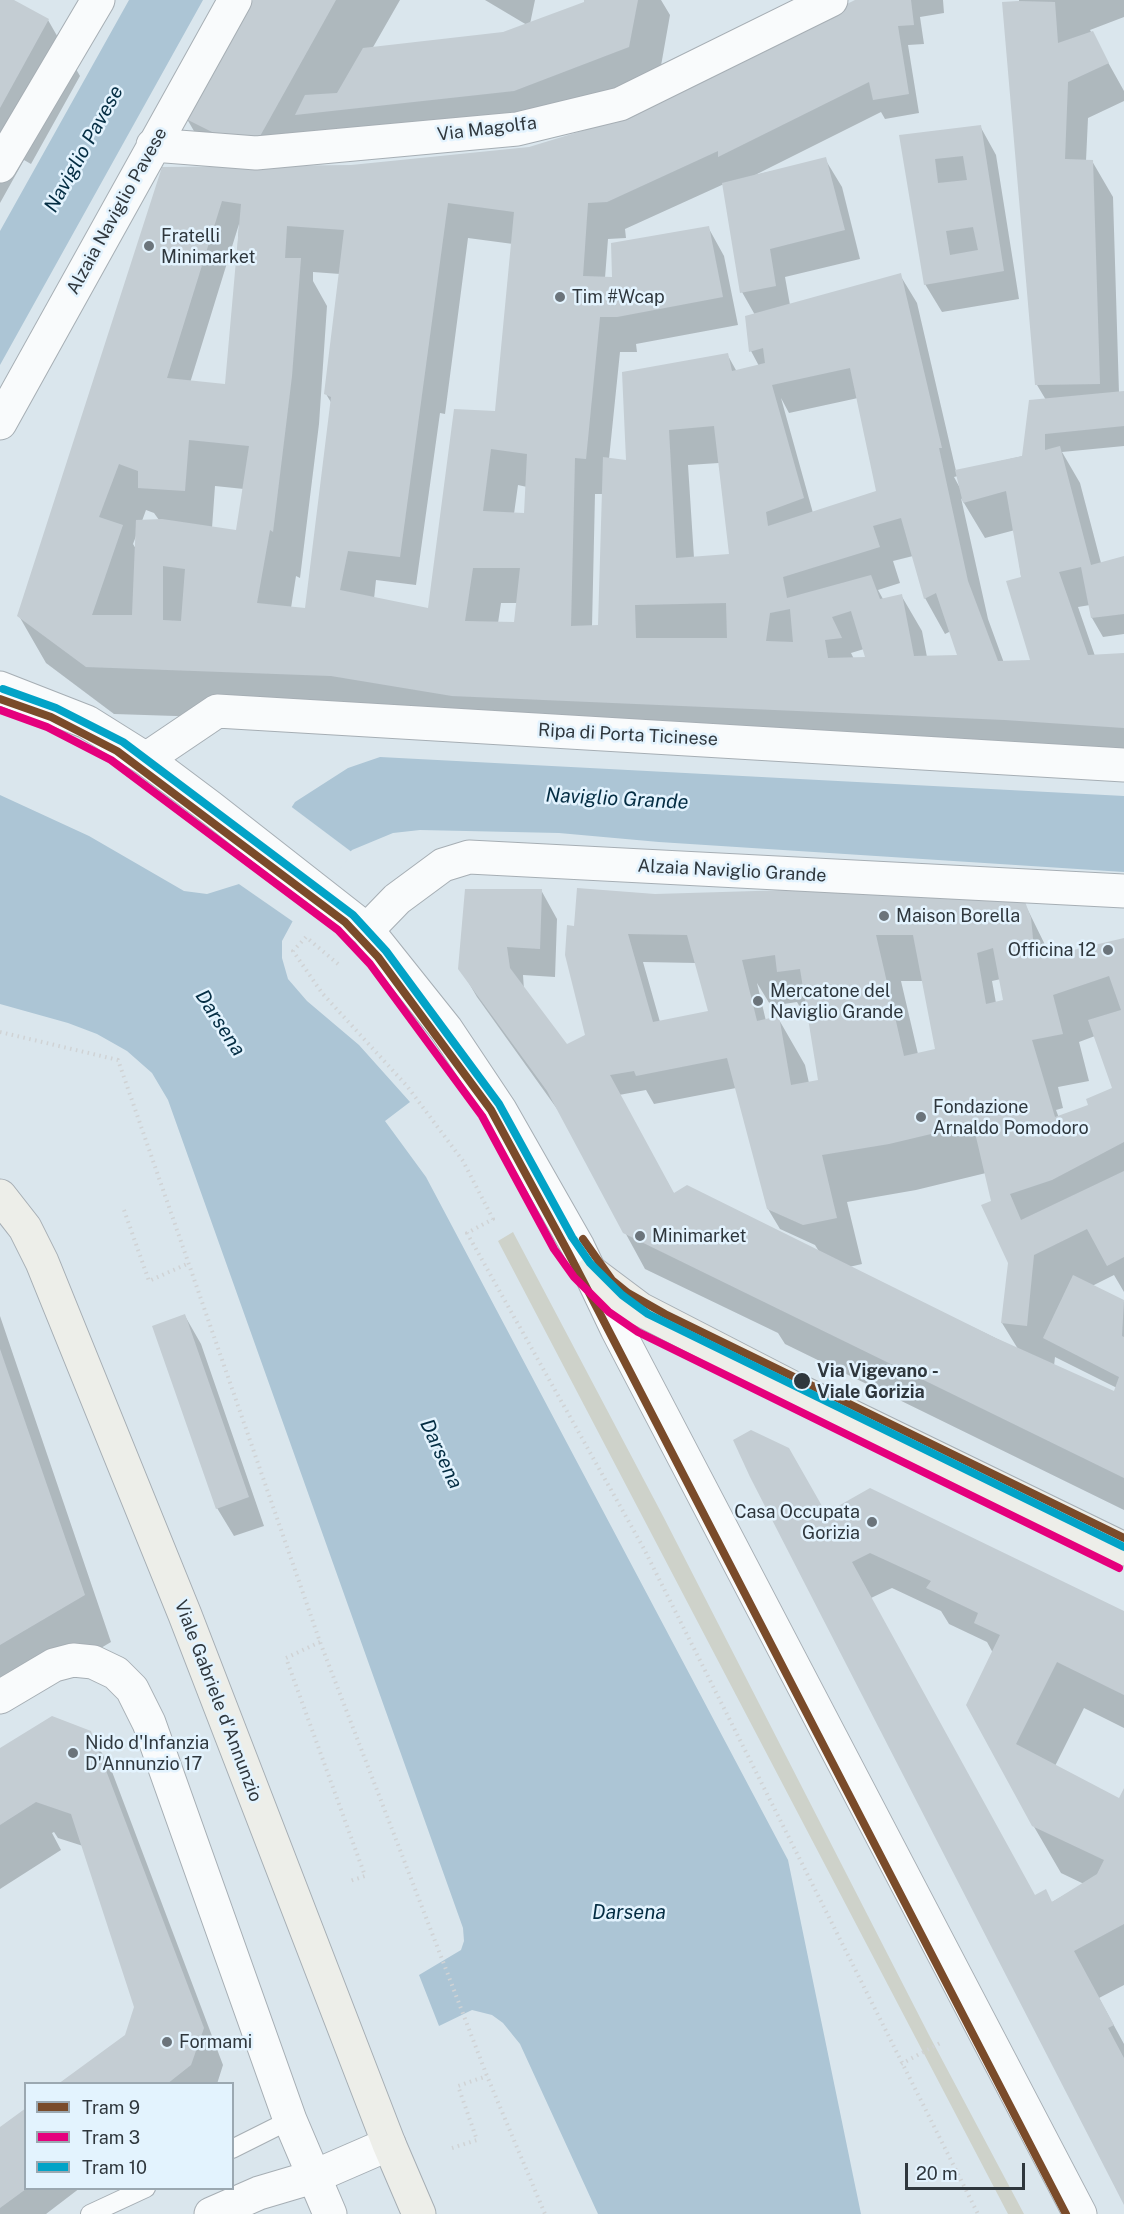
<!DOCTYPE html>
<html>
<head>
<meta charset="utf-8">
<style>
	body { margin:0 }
	#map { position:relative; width:1124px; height:2214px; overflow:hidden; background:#dae6ed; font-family:"Public Sans",sans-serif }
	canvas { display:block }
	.legend { position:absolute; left:24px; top:2082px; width:210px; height:108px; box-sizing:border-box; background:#e3f3fe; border:2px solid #9ba8b1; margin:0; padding:8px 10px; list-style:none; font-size:18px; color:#2f373d }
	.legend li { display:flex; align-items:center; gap:12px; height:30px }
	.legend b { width:30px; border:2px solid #9ba8b1 }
	.scale { position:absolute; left:905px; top:2163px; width:120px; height:27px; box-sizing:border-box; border:3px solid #2f373d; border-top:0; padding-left:8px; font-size:18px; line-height:21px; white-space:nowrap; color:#2f373d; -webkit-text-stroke:4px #e3f3fe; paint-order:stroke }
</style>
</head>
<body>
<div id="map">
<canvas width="1124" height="2214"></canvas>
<ul class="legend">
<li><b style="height:8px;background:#7a4b2a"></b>Tram 9</li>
<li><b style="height:8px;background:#e5007d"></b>Tram 3</li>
<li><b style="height:8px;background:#02a3c7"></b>Tram 10</li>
</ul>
<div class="scale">20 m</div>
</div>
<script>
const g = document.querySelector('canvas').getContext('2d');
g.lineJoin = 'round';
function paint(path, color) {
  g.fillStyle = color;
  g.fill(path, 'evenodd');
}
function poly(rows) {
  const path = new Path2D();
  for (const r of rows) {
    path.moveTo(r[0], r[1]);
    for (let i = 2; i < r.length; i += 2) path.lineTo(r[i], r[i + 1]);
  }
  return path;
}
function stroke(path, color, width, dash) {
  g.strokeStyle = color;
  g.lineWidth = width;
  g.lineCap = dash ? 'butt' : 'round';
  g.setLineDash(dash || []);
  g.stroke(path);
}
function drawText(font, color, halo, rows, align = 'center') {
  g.font = font + ' "Public Sans",sans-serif';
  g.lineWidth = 5;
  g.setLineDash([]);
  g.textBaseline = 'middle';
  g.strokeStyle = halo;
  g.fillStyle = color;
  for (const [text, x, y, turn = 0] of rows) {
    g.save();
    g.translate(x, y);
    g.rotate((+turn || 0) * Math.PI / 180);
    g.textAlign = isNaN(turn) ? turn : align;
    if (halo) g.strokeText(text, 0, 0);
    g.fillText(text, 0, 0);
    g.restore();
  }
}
paint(poly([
	[513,1232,663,1516,929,2035,1024,2214,1008,2214,498,1241]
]), '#ced2ca');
paint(poly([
	[129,0,203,0,0,365,0,231],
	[380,757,1124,796,1124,872,659,842,559,833,420,830,393,833,352,850,296,915,282,941,282,958,288,979,307,1001,359,1045,410,1102,385,1121,426,1177,788,1860,861,2214,598,2214,520,2044,503,2023,492,2015,472,2010,439,2026,419,1975,461,1950,464,1941,463,1928,168,1100,152,1073,127,1051,97,1034,68,1023,0,1004,0,795,89,836,184,891,207,894,239,884,246,877,295,802,348,768]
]), '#acc5d5');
paint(poly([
	[289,805,353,853,295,923,236,882]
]), '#dae6ed');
paint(poly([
	[0,0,11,0,48,20,80,76,31,164,24,160,0,203],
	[254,0,400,0,372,49,503,34,527,25,485,0,535,0,530,24,585,4,586,0,661,0,670,15,656,94,316,148,305,167,351,166,529,149,597,127,859,0,943,0,944,13,920,17,924,44,908,45,919,113,885,119,881,112,755,175,825,159,842,187,860,259,785,277,790,305,900,275,917,303,956,471,1023,456,1046,400,1037,385,1019,0,1124,0,1124,17,1090,30,1124,91,1124,101,1088,118,1086,161,1092,161,1113,197,1119,393,1124,392,1124,446,1062,452,1080,483,1101,563,1124,557,1124,634,1103,637,1092,618,1090,605,1078,607,1095,656,1124,654,1124,772,359,722,114,714,46,663,19,616,216,169,187,119],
	[724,184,742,292,755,315,751,351,759,366,737,372,727,354,625,461,609,459,620,352,637,352,636,344,738,325,724,256,708,227,613,278,605,278,608,239,626,238,625,229],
	[239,224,229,388,190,383],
	[468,238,513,244,496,416,429,610,374,599,376,580,416,585,440,413,445,414],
	[313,272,340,274,326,394,332,404,306,610,291,608,296,576,300,578,319,424,327,306,313,281],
	[781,398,789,413,858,398,878,492,813,513],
	[719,463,730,556,694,558,688,465],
	[958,476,960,488,954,477],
	[518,485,527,487,525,514,514,514],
	[215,486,244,489,238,532,212,528],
	[595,494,604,494,600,627,592,627],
	[961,498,985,538,1015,530,1032,661,1004,663,988,619],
	[146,510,154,513,159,520,142,521],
	[136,536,136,549,133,544],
	[913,556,925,598,945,634,951,631,959,657,927,657,922,631,901,595,883,599,878,590,900,583,893,561],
	[501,603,518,603,515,623,498,623],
	[864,649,867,658,854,659,851,653],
	[980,126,996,155,1019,299,942,312,925,284,901,136],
	[541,890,557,919,555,977,523,975,524,990,566,1046,586,1035,576,927,655,896,1022,898,1051,957,1124,940,1124,1292,1114,1275,1092,1286,1124,1302,1124,1510,785,1344,778,1333,645,1269,560,1113,477,997,460,968],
	[643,962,696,963,710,1012,660,1022],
	[1001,979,1005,1001,996,1003,992,981],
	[901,981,923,981,936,1050,918,1054],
	[757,983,771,1006,797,1002,806,1018,810,1018,820,1081,809,1083,805,1065,778,1018,766,1021],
	[1095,1036,1114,1089,1090,1106,1059,1118,1056,1110,1063,1108,1058,1087,1089,1081,1079,1042],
	[736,1088,768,1209,780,1229,815,1245,820,1253,674,1194,619,1095,646,1090,654,1104],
	[986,1173,1010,1263,1002,1323,1018,1349,849,1267,862,1264,847,1202,916,1190],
	[1055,1357,1117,1388,1114,1393,1054,1366],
	[0,1316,111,1642,0,1708],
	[185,1316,201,1344,264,1526,234,1536,217,1508],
	[826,1515,1124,1613,1124,1728,1084,1708,1055,1766,1120,1800,1124,1791,1124,1985,1099,1998,1124,2044,1124,2200],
	[892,1588,941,1611,949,1624,987,1642,993,1653,1033,1825,1061,1873,1084,1884,1052,1902,1035,1897,871,1598],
	[90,1732,111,1769,223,2065,217,2084,61,2084,126,2036,136,2007,83,1846,58,1838,54,1832,52,1833,61,1850,0,1889,0,1750],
	[0,2129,26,2188,80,2188,46,2214,0,2214]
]), '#0003');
paint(poly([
	[0,0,14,0,49,19,0,108],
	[253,0,336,0,259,138,220,136,186,119],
	[584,0,638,0,629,47,514,91,295,115,305,95,337,93,363,48,503,32,584,2],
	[855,0,911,0,914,25,898,26,909,94,873,100,869,82,718,157,718,151,607,202,588,203,583,276,612,277,611,243,709,226,723,297,617,317,600,317,586,459,575,458,571,626,598,625,603,457,626,460,622,372,728,353,732,371,765,363,763,348,749,352,745,316,901,273,942,448,939,448,968,581,998,661,1030,660,1006,581,1021,577,1006,491,963,503,955,470,1022,456,1029,400,1124,391,1124,426,1045,434,1045,450,1060,446,1091,565,1124,556,1124,614,1091,618,1081,567,1059,572,1088,655,1124,653,1124,728,1005,720,452,696,331,676,86,667,17,616,162,167,351,165,529,147,598,126],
	[222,201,241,204,225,384,167,378],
	[448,203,514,212,495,411,454,409,428,608,340,590,348,551,400,557],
	[287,226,344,230,324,394,331,397,305,608,257,603,270,530,273,532,292,376,301,258,285,258],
	[850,368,876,491,768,526,766,512,804,498,772,385],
	[714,426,729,554,676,558,669,430],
	[189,440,249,446,236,530,162,519,136,520,132,615,92,615,123,525,99,517,119,464,138,471,138,488,185,491],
	[491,449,527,454,524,513,483,511],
	[901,518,924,599,936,593,957,655,914,656,902,594,880,599,871,575,787,598,783,577,880,547,873,526],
	[163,566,185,569,181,621,163,620],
	[473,568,520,568,514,622,465,621],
	[726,603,727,638,636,638,635,605],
	[790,609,793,642,766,641,770,613],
	[851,611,865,657,828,658,825,640,842,638,832,617],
	[1018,1,1055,2,1058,43,1093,31,1109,63,1068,82,1065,159,1093,160,1100,384,1035,385,1002,2],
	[981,125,1004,271,924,285,899,135],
	[963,156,967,180,938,183,935,159],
	[973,227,978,250,950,255,946,231],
	[826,157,845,230,770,249,776,286,740,293,722,183],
	[577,888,655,894,823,889,1023,896,1031,918,1035,959,1124,938,1124,1142,1052,1180,1010,1194,1021,1220,1124,1171,1124,1257,1107,1266,1087,1229,1034,1255,1027,1326,1001,1323,1008,1263,981,1205,991,1201,973,1124,889,1144,822,1155,837,1218,803,1225,767,1209,727,1058,636,1076,634,1071,610,1075,674,1193,687,1185,996,1338,1114,1391,1119,1377,1043,1338,1073,1275,1124,1300,1122,1336,1124,1337,1124,1478,623,1233,547,1091,458,969,465,889,542,889,540,949,507,947,510,968,567,1044,585,1035,565,955,567,925,574,926],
	[628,934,687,935,708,1011,653,1022],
	[876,935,913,935,935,1049,904,1056],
	[993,948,1003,1000,986,1004,977,953],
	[775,955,777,972,800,969,818,1080,791,1085,779,1016,757,1021,742,960],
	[1109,976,1121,1010,1088,1020,1112,1088,1086,1099,1088,1105,1055,1117,1032,1040,1063,1034,1053,995],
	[185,1314,249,1497,216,1509,152,1326],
	[0,1349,85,1595,0,1645],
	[751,1430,789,1448,826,1513,870,1488,1124,1611,1124,1695,1057,1662,1016,1744,1119,1798,1124,1788,1124,1924,1074,1951,1114,2025,1108,2028,1124,2058,1124,2205,750,1477,733,1440],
	[870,1553,931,1581,926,1588,978,1613,974,1623,1000,1635,966,1705,1032,1826,1104,1860,1097,1874,1052,1902,1046,1889,1035,1895,852,1562],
	[52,1716,91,1731,204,2028,191,2065,167,2084,58,2084,125,2035,134,2007,71,1814,36,1802,0,1825,0,1748],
	[26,2108,26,2189,0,2208,0,2127]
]), '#c4cdd3');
const lane = poly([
	[232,2149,290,2120],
	[90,2214,146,2188]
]);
const street = poly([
	[153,145,256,153,517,129,620,104,831,0],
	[0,166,98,0],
	[0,423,235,0],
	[0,688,87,722,146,759,210,807,367,930,446,1029,500,1110,578,1247,617,1329,1080,2214],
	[146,759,217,711,1124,765],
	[367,930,397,899,443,865,469,857,1124,891],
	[0,1697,54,1665,73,1660,93,1662,116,1673,132,1689,149,1723,290,2120,330,2214],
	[211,2214,259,2193,313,2177,389,2144]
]);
const secondary = poly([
	[0,1196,25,1228,42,1262,185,1615,389,2144,419,2214],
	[592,1273,640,1309,797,1390,1124,1549]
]);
stroke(lane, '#a6aeb4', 20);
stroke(street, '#a6aeb4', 35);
stroke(secondary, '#a6aeb4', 35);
stroke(poly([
	[338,964,306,937,293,951,322,993,407,1086,463,1161,493,1219,467,1233,643,1547,978,2214],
	[0,1032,118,1060,320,1642,487,2076,545,2214],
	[124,1210,149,1281,187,1264],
	[320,1642,286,1658,364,1873,365,1876,350,1881],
	[901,2064,942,2042],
	[452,2148,477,2140,458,2086,487,2076]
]), '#d0d3d5', 4, [1.5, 4.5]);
stroke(lane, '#f9fbfc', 18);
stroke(street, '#f9fbfc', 33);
stroke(secondary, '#edeee9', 33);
stroke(poly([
	[0,699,51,717,117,751,345,922,378,957,491,1110,568,1252,1066,2214],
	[583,1239,612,1280,628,1293,665,1314,1124,1538]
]), '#7a4b2a', 8);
stroke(poly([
	[0,710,47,727,111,760,338,930,370,964,482,1116,554,1249,574,1277,609,1312,638,1332,1119,1568]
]), '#e5007d', 8);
stroke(poly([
	[3,689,56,708,123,742,353,915,386,951,499,1104,572,1237,590,1263,622,1295,648,1314,1124,1547]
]), '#02a3c7', 8);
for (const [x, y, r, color] of [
	[149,246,6,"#6b747b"],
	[560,297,6,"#6b747b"],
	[884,916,6,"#6b747b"],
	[1108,950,6,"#6b747b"],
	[758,1001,6,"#6b747b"],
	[921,1117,6,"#6b747b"],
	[640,1236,6,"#6b747b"],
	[802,1381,9,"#2f373d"],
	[872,1522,6,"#6b747b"],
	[73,1753,6,"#6b747b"],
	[167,2042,6,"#6b747b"]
]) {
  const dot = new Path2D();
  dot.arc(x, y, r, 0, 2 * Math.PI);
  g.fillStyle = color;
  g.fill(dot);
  stroke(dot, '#e3f3fe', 2);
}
drawText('18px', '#2f373d', '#e3f3fe', [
	["Via Magolfa",487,129,-7],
	["Alzaia Naviglio Pavese",117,211,-61],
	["Ripa di Porta Ticinese",628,735,3],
	["Alzaia Naviglio Grande",732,871,3],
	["Viale Gabriele d'Annunzio",218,1701,69]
]);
drawText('18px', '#2f373d', '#e3f3fe', [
	["Fratelli",161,236],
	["Minimarket",161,257],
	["Tim #Wcap",572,297],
	["Maison Borella",896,916],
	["Officina 12",1096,950,"right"],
	["Mercatone del",770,991],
	["Naviglio Grande",770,1012],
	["Fondazione",933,1107],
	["Arnaldo Pomodoro",933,1128],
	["Minimarket",652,1236],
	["Casa Occupata",860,1512,"right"],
	["Gorizia",860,1533,"right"],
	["Nido d'Infanzia",85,1743],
	["D'Annunzio 17",85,1764],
	["Formami",179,2042]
], 'left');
drawText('bold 18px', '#2f373d', '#e3f3fe', [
	["Via Vigevano -",817,1371],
	["Viale Gorizia",817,1392]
], 'left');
drawText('italic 20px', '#042d43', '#e3f3fe', [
	["Naviglio Pavese",84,149,-61],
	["Naviglio Grande",617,799,3],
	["Darsena",220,1023,57],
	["Darsena",441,1454,65],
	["Darsena",629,1913]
]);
</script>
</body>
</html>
